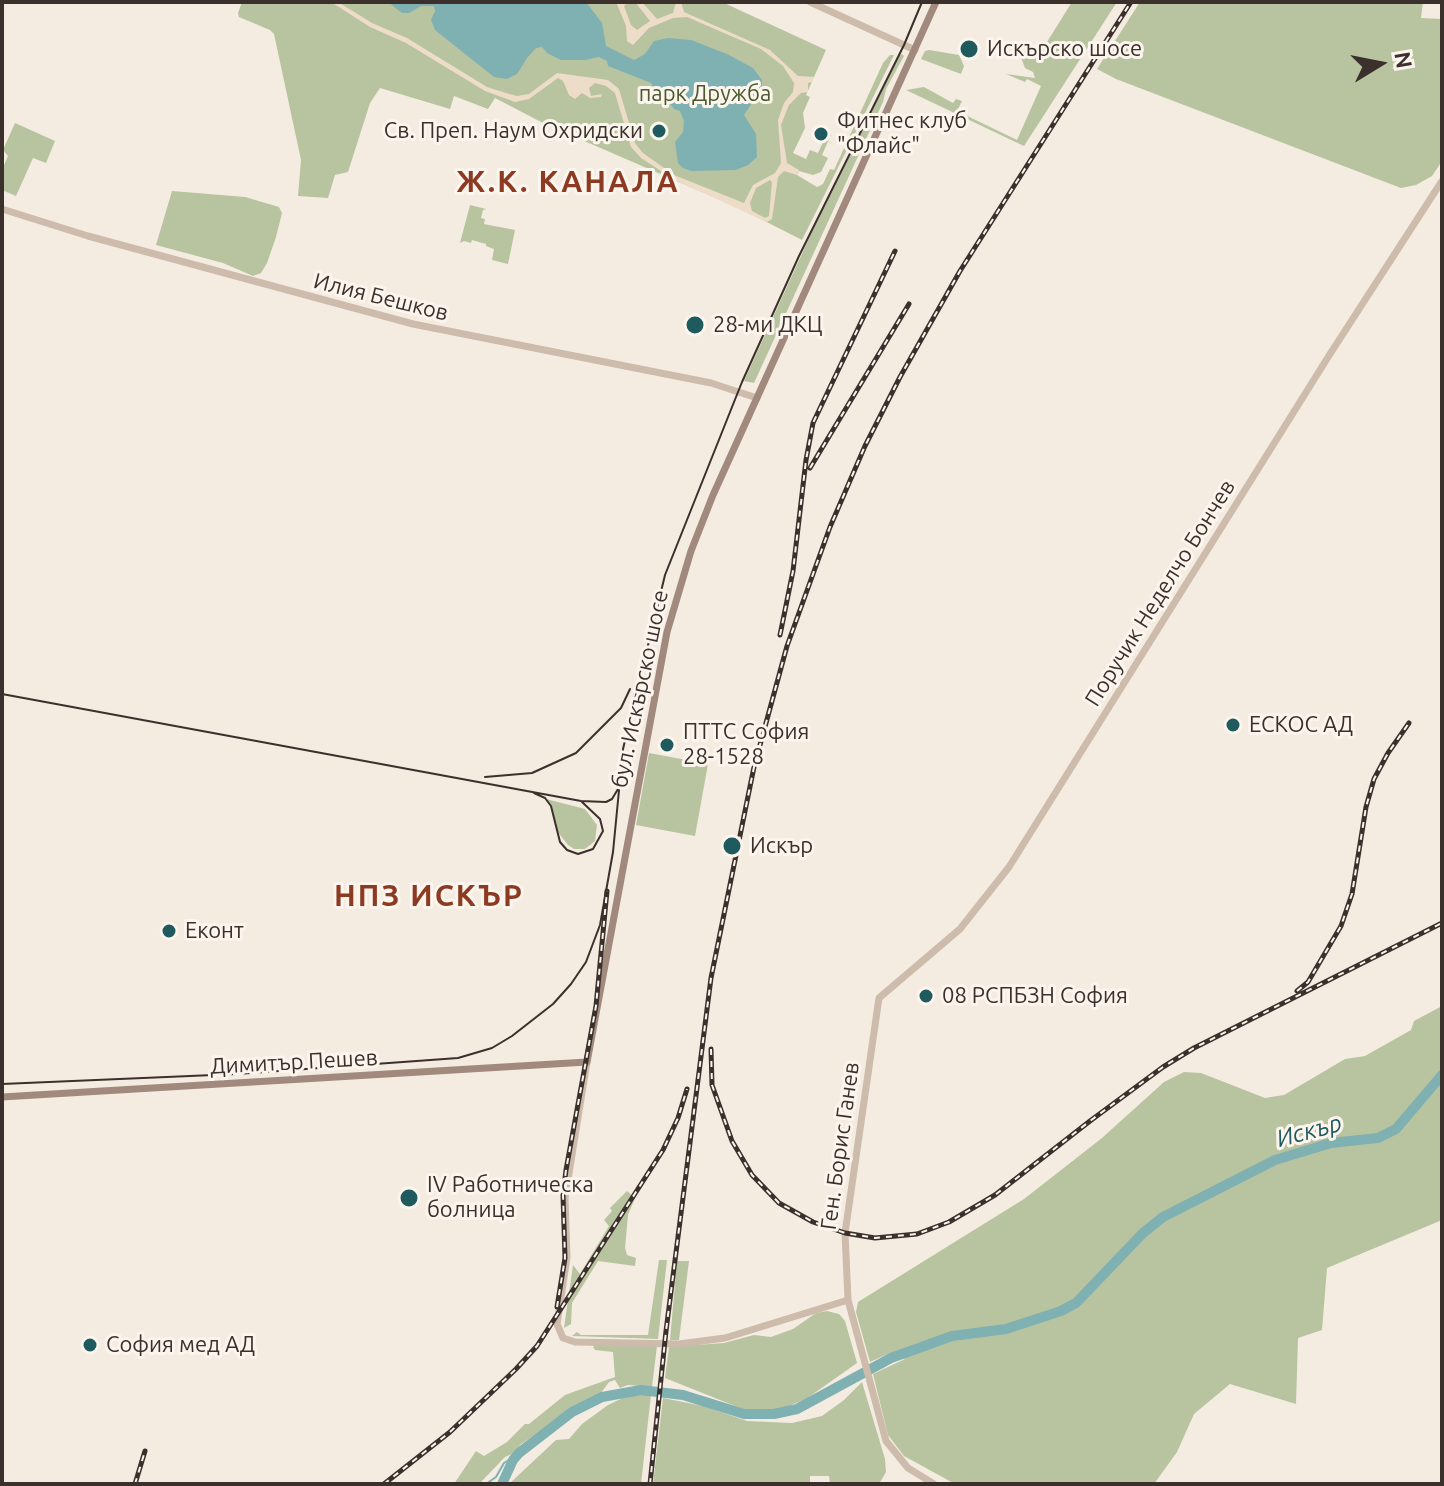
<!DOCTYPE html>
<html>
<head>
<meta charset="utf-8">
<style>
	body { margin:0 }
	#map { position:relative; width:1444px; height:1486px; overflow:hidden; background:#f4ebe1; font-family:Ubuntu,sans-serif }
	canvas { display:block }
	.frame { position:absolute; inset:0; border:4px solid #3b302b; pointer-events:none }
	.north { position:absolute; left:1340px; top:24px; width:80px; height:80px; -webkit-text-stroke:6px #fbf5ee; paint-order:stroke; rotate:80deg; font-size:22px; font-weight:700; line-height:32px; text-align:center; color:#3b302b }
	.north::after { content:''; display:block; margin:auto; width:28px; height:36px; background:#3b302b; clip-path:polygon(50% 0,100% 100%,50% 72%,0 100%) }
</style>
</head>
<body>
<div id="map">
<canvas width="1444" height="1486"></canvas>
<div class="frame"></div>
<div class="north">N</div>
</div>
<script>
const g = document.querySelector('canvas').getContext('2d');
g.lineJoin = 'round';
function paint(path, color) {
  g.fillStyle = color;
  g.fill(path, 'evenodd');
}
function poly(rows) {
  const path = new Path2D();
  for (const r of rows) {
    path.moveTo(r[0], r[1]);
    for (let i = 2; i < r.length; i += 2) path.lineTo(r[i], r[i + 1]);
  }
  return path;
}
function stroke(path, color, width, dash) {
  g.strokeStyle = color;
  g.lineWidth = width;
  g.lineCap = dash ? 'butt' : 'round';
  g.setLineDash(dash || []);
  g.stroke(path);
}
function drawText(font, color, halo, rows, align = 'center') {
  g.font = font + ' Ubuntu,sans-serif';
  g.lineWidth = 6;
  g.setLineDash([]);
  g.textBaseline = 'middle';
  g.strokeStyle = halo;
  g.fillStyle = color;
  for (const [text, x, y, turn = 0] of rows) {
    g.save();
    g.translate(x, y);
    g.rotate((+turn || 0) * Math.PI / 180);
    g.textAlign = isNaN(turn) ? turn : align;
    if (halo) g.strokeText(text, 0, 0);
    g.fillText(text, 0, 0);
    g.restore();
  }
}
paint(poly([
	[242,2,722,2,826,50,806,95,810,97,803,113,805,128,793,153,806,159,810,150,818,153,827,134,831,135,822,155,828,158,821,172,813,175,799,171,797,175,817,187,823,184,830,169,834,170,883,63,890,55,894,55,802,240,741,209,543,123,495,98,488,109,454,96,450,109,380,88,370,103,348,172,335,175,328,198,298,196,301,160,274,34,270,30,239,17,238,13],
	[1072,2,1117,2,1024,146,906,90,924,87,953,103,956,99,962,101,957,111,1017,140,1041,86,1027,79,1025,82,1006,74,1035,78,1033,72,1025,68,1020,55,1022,50,1033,54,1042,50],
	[1140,2,1423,2,1421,18,1442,19,1442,161,1432,176,1416,185,1401,188,1116,79,1097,69],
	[929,50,959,55,964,66,961,74,921,59,925,51],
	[902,54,904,56,886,89,883,102,754,383,744,381,811,234,900,55],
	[15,123,55,141,46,163,33,158,16,196,2,190,2,170,8,156,3,150],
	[172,191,245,197,279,207,282,213,276,237,267,263,261,273,253,276,223,263,156,245],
	[470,205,486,209,483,210,481,218,485,219,484,224,515,230,508,264,492,260,494,249,486,246,486,244,472,240,471,243,464,241,460,243],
	[649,753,708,764,695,836,636,825],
	[546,799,585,809,597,825,595,841,585,849,574,849,568,845,557,831,552,807],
	[1442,1006,1442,1220,1327,1268,1322,1330,1298,1338,1296,1404,1230,1384,1194,1414,1177,1452,1154,1484,955,1484,904,1456,888,1435,873,1374,905,1359,890,1353,870,1362,856,1312,858,1302,1024,1199,1102,1138,1164,1082,1184,1072,1201,1073,1265,1098,1284,1095,1345,1059,1365,1056,1411,1030,1414,1021],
	[627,1191,635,1198,628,1215,625,1248,627,1255,636,1258,635,1266,598,1261,572,1303,571,1324,564,1328,573,1265,580,1274,609,1226,604,1220,612,1211,610,1208],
	[659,1260,667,1260,658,1339,572,1336,577,1332,581,1335,648,1335],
	[677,1261,689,1261,679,1340,670,1340],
	[827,1311,839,1314,845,1321,857,1363,806,1399,779,1410,745,1410,665,1378,669,1347,724,1343,754,1335,771,1337,793,1329,816,1313],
	[596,1345,657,1346,652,1387,628,1385,620,1388,615,1380,609,1382,601,1393,574,1407,520,1445,516,1452,505,1457,479,1484,454,1484,476,1451,484,1456,507,1442,525,1424,529,1424,565,1395,615,1377,613,1352,595,1350,593,1347],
	[862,1382,885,1459,886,1472,879,1484,830,1484,829,1476,810,1476,810,1484,653,1484,663,1398,703,1406,747,1421,792,1423,822,1416,844,1400],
	[631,1394,651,1395,641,1484,509,1484,556,1440,569,1439,582,1424,608,1405]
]), '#b8c4a0');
paint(poly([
	[331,2,338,2,372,23,407,38,487,87,506,93,517,96,529,94,557,73,608,80,619,89,635,143,643,153,674,175,744,203,753,185,775,173,781,163,778,120,784,103,793,92,794,83,783,66,761,49,687,17,673,18,649,28,633,45,627,41,626,26,616,2,628,2,624,6,631,25,637,30,650,21,635,2,642,2,657,19,673,13,676,2,681,2,684,12,770,50,798,76,814,77,812,82,808,83,808,92,801,93,789,105,781,125,787,163,799,170,797,175,784,171,778,177,772,219,767,222,675,180,641,158,631,147,615,93,606,86,595,83,589,88,591,96,602,94,601,97,590,98,582,93,575,99,569,95,563,81,558,78,529,99,515,102,485,91,406,43,370,27],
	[770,180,772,182,769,216,765,218,752,211,750,203,756,188]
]), '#ecdcc8');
paint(poly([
	[388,2,586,2,602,23,606,46,634,60,645,54,654,41,668,38,691,40,727,54,753,68,762,80,762,88,744,115,756,134,757,157,748,165,736,170,691,171,683,168,678,163,675,142,683,132,684,121,680,111,674,109,668,101,667,95,658,95,651,83,608,66,607,61,599,57,585,60,561,60,547,53,542,47,536,48,527,58,517,74,507,79,494,77,435,30,431,20,435,11,434,6,421,6,409,13,402,13]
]), '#7fb0b2');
stroke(poly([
	[486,1484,496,1477,504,1463,517,1455]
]), '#7fb0b2', 2);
stroke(poly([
	[502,1484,513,1460,519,1453,572,1412,602,1397,641,1390,683,1395,744,1414,774,1414,797,1409,891,1358,952,1336,1006,1329,1061,1311,1076,1303,1143,1233,1163,1217,1275,1160,1331,1143,1378,1138,1396,1129,1442,1075]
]), '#7fb0b2', 10);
stroke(poly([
	[810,2,915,50],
	[2,209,88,236,413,324,711,383,757,398],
	[587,1062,565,1198,567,1257,557,1324,563,1338,575,1342,679,1344,725,1338,848,1300],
	[934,1484,908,1468,886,1441,848,1300,845,1233,879,998,960,929,1009,867,1330,354,1442,181]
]), '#cdbbac', 7);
stroke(poly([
	[2,1097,587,1062,667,632,691,551,713,495,936,2]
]), '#a18a7d', 7);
stroke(poly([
	[2,694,581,801,606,802,612,799,618,789],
	[485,777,532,773,576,753,621,708,630,689],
	[534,793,545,798,551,806,560,842,567,850,578,854,593,849,603,831,600,819,582,802],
	[2,1084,237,1074,458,1058,492,1048,512,1036,553,1004,571,984,586,962,600,925,613,852,623,749,665,575,742,382,799,256,904,45,922,2]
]), '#3b302b', 2);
const rail = poly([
	[810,468,909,304],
	[780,635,793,571,806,460,813,423,895,251],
	[1297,991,1308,982,1341,926,1352,894,1366,807,1374,779,1388,753,1409,723],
	[711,1049,712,1085,732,1141,752,1175,779,1203,813,1222,845,1233,875,1238,917,1234,949,1222,995,1195,1090,1121,1163,1067,1194,1048,1442,923],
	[557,1307,565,1258,563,1195,566,1170,596,1006,607,891],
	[135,1484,145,1451],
	[384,1484,450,1432,516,1369,537,1346,663,1150,678,1118,687,1089],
	[650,1484,666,1331,711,978,754,767,787,646,830,527,865,446,900,377,960,271,1131,2]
]);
stroke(rail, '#3b302b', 5);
stroke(rail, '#fbf5ee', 2, [6]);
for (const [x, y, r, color] of [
	[969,49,10,"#1f5a5e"],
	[659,131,8,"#1f5a5e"],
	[821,134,8,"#1f5a5e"],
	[695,325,10,"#1f5a5e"],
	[1233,725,8,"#1f5a5e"],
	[667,745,8,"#1f5a5e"],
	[732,846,10,"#1f5a5e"],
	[169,931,8,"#1f5a5e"],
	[926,996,8,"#1f5a5e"],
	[409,1198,10,"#1f5a5e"],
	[90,1345,8,"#1f5a5e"]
]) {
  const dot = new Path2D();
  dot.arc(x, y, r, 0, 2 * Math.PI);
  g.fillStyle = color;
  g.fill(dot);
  stroke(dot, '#fbf5ee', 3);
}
drawText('22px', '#3b302b', '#fbf5ee', [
	["Искърско шосе",987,49],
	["Фитнес клуб",837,121],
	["\"Флайс\"",837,146],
	["Св. Преп. Наум Охридски",643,131,"right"],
	["28-ми ДКЦ",713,325],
	["ЕСКОС АД",1249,725],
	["ПТТС София",683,732],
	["28-1528",683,757],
	["Искър",750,846],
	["Еконт",185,931],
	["08 РСПБЗН София",942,996],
	["IV Работническа",427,1185],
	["болница",427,1210],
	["София мед АД",106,1345]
], 'left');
drawText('22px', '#4a5a2e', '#fbf5ee', [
	["парк Дружба",705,94]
]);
drawText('22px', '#3b302b', '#fbf5ee', [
	["Илия Бешков",381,297,14],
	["Поручик Неделчо Бончев",1160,593,-58],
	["бул. Искърско шосе",640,689,-78],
	["Димитър Пешев",294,1062,-3],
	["Ген. Борис Ганев",840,1146,-82]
]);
drawText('italic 24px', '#1f5a5e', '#fbf5ee', [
	["Искър",1309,1131,-15]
]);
g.letterSpacing = '2px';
drawText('bold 30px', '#8c3b22', '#fbf5ee', [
	["Ж.К. КАНАЛА",568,182],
	["НПЗ ИСКЪР",429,896]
]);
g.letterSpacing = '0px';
</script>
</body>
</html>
